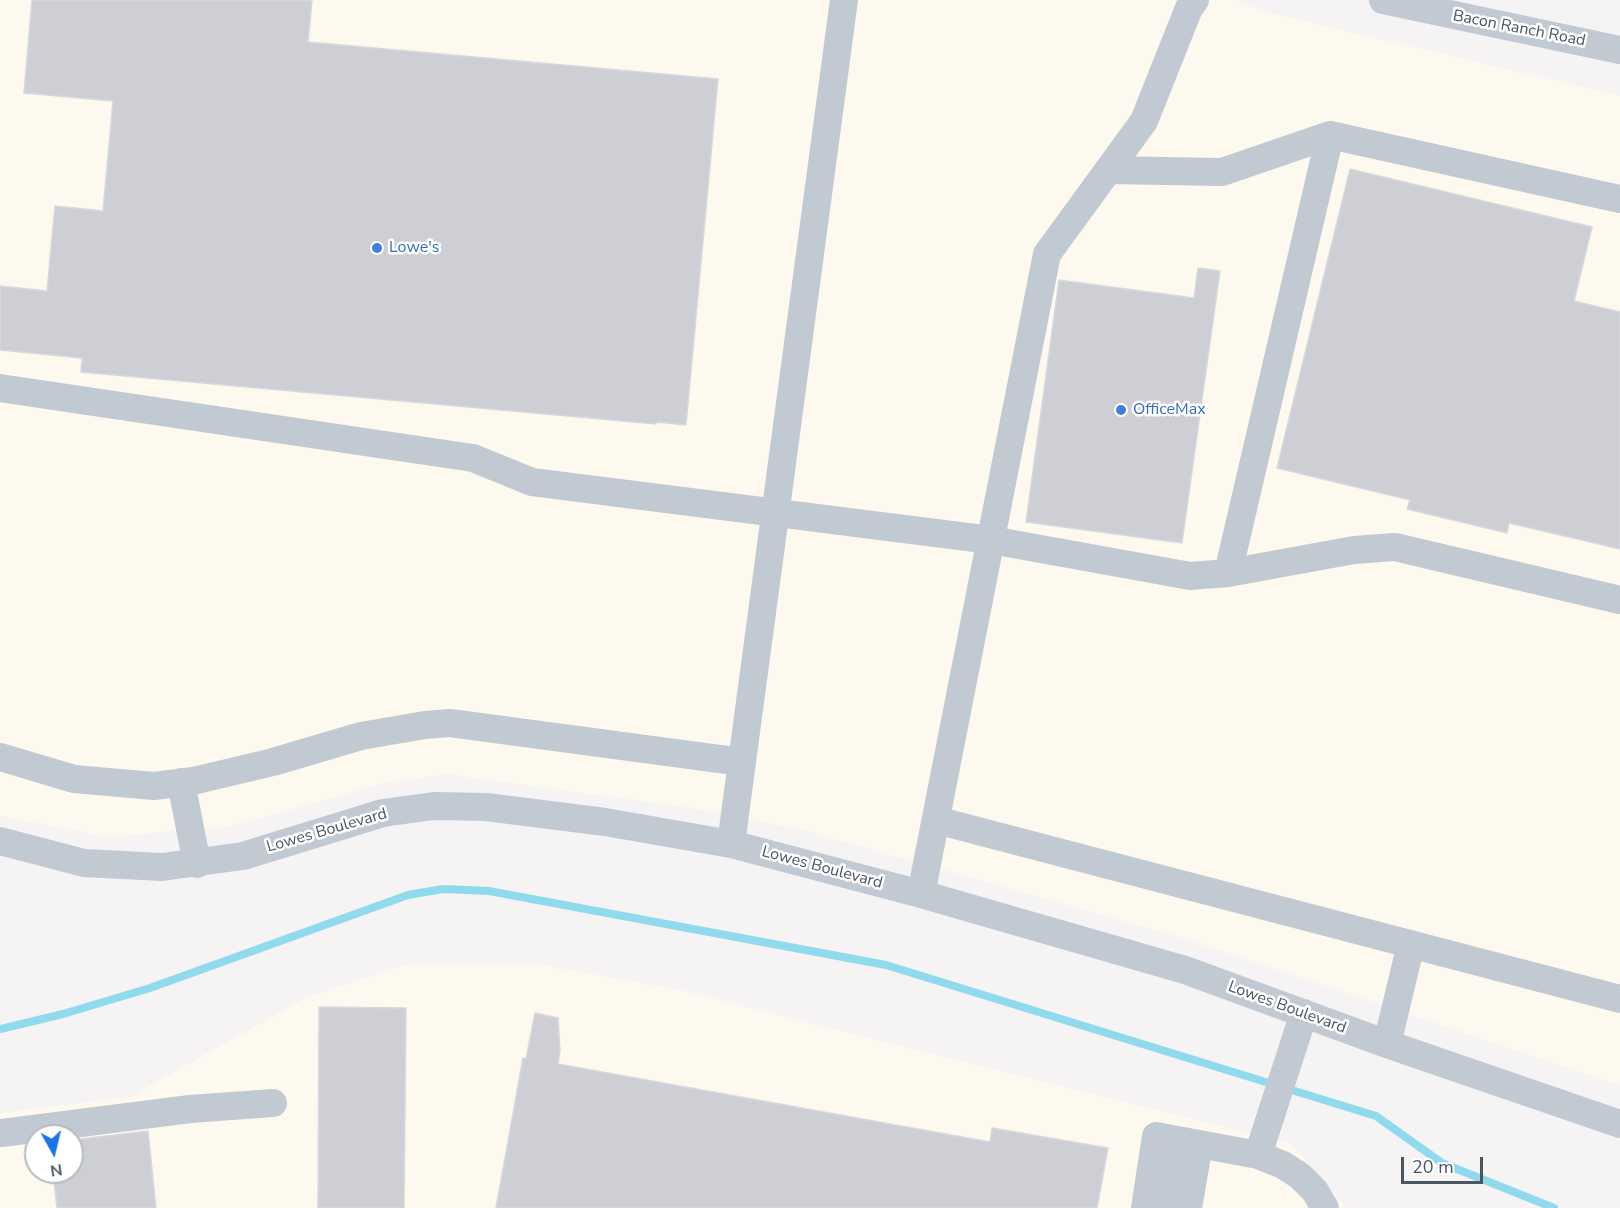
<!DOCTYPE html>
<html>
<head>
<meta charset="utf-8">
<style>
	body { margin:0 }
	#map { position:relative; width:1620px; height:1208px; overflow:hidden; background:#f5f3f3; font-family:"Nunito Sans",sans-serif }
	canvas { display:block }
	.north { position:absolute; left:24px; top:1124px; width:60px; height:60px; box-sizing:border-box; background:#fff; border:2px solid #b7bbc0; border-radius:50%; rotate:172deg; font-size:16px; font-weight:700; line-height:24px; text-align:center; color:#4a5661 }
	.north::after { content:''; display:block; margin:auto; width:21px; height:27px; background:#1a73e8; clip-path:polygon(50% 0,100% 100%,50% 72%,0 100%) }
	.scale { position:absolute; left:1401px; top:1157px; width:82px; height:27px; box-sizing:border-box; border:3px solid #4a5661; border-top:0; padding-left:8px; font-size:18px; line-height:21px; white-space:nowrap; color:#4a5661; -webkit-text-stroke:4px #fff; paint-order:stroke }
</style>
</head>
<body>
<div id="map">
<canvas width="1620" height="1208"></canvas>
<div class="north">N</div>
<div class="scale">20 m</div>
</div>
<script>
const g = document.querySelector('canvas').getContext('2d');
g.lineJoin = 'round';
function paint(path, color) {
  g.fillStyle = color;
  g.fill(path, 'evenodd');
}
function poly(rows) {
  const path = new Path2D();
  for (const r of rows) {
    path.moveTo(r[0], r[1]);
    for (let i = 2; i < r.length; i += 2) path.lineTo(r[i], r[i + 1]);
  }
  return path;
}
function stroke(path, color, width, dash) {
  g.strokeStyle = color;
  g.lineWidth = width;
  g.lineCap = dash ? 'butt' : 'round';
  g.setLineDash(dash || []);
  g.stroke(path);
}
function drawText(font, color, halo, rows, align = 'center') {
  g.font = font + ' "Nunito Sans",sans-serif';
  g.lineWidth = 5;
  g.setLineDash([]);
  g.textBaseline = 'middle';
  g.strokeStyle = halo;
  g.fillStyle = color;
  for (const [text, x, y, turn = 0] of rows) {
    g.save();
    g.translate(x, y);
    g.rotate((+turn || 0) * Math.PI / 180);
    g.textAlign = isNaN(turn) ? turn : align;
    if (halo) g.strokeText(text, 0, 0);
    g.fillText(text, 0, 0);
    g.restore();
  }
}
paint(poly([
	[0,0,1235,0,1266,12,1620,96,1620,1085,1180,937,803,830,692,808,446,774,384,783,232,826,108,837,0,816],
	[405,965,541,965,680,990,1292,1144,1346,1208,0,1208,0,1113,130,1097,307,997],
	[36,1136,72,1136,72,1172,36,1172]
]), '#fdf9ef');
stroke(poly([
	[0,1029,63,1014,150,988,408,895,443,889,489,891,886,965,1376,1116,1442,1163,1554,1208]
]), '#90daee', 8);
const building = poly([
	[32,0,312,0,308,42,718,79,686,425,656,422,656,424,81,372,82,358,0,350,0,286,47,291,55,206,103,211,113,101,24,93,32,0],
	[1350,169,1592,227,1574,301,1620,312,1620,549,1509,523,1507,533,1407,509,1410,500,1277,468,1350,169],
	[1198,268,1220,271,1182,543,1026,522,1059,280,1194,298,1198,268],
	[319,1007,406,1008,404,1208,318,1208,319,1007],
	[535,1013,558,1018,560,1051,558,1064,990,1142,992,1128,1108,1148,1097,1208,496,1208,523,1058,526,1059,535,1013],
	[148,1131,156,1208,57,1208,53,1172,72,1172,72,1140,148,1131]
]);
paint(building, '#cdcfd5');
stroke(building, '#d7d9de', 1.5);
stroke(poly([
	[1383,0,1620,50],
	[1108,170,1222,172,1330,135,1620,199],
	[0,388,473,458,532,482,991,540,1190,576,1228,573,1354,550,1395,547,1620,600],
	[1228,573,1330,135],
	[0,757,74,779,154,786,193,781,273,762,361,736,425,725,450,723,742,762],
	[181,782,197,864],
	[936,820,1620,999],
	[0,841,84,863,162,867,243,856,383,813,434,806,486,807,605,822,731,844,921,894,1185,970,1387,1044,1620,1124],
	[731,844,844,0],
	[921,894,1047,254,1144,121,1189,8,1195,0],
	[1387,1044,1411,944],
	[2,1133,190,1109,273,1103],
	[1258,1155,1304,1013],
	[1145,1208,1156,1136,1258,1155,1283,1165,1300,1176,1315,1191,1325,1208],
	[1166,1208,1176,1140],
	[1188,1208,1199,1144]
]), '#c1cad2', 28);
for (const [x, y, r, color] of [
	[377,248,6,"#3f7fe0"],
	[1121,410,6,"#3f7fe0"]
]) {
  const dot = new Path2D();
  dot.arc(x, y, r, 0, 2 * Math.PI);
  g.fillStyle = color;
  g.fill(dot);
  stroke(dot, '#fff', 2);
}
drawText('16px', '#4a5661', '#fff', [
	["Bacon Ranch Road",1519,29,11],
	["Lowes Boulevard",327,831,-16],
	["Lowes Boulevard",822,868,15],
	["Lowes Boulevard",1287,1008,20]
]);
drawText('16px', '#366cbe', '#fff', [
	["Lowe's",389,248],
	["OfficeMax",1133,410]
], 'left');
</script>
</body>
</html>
